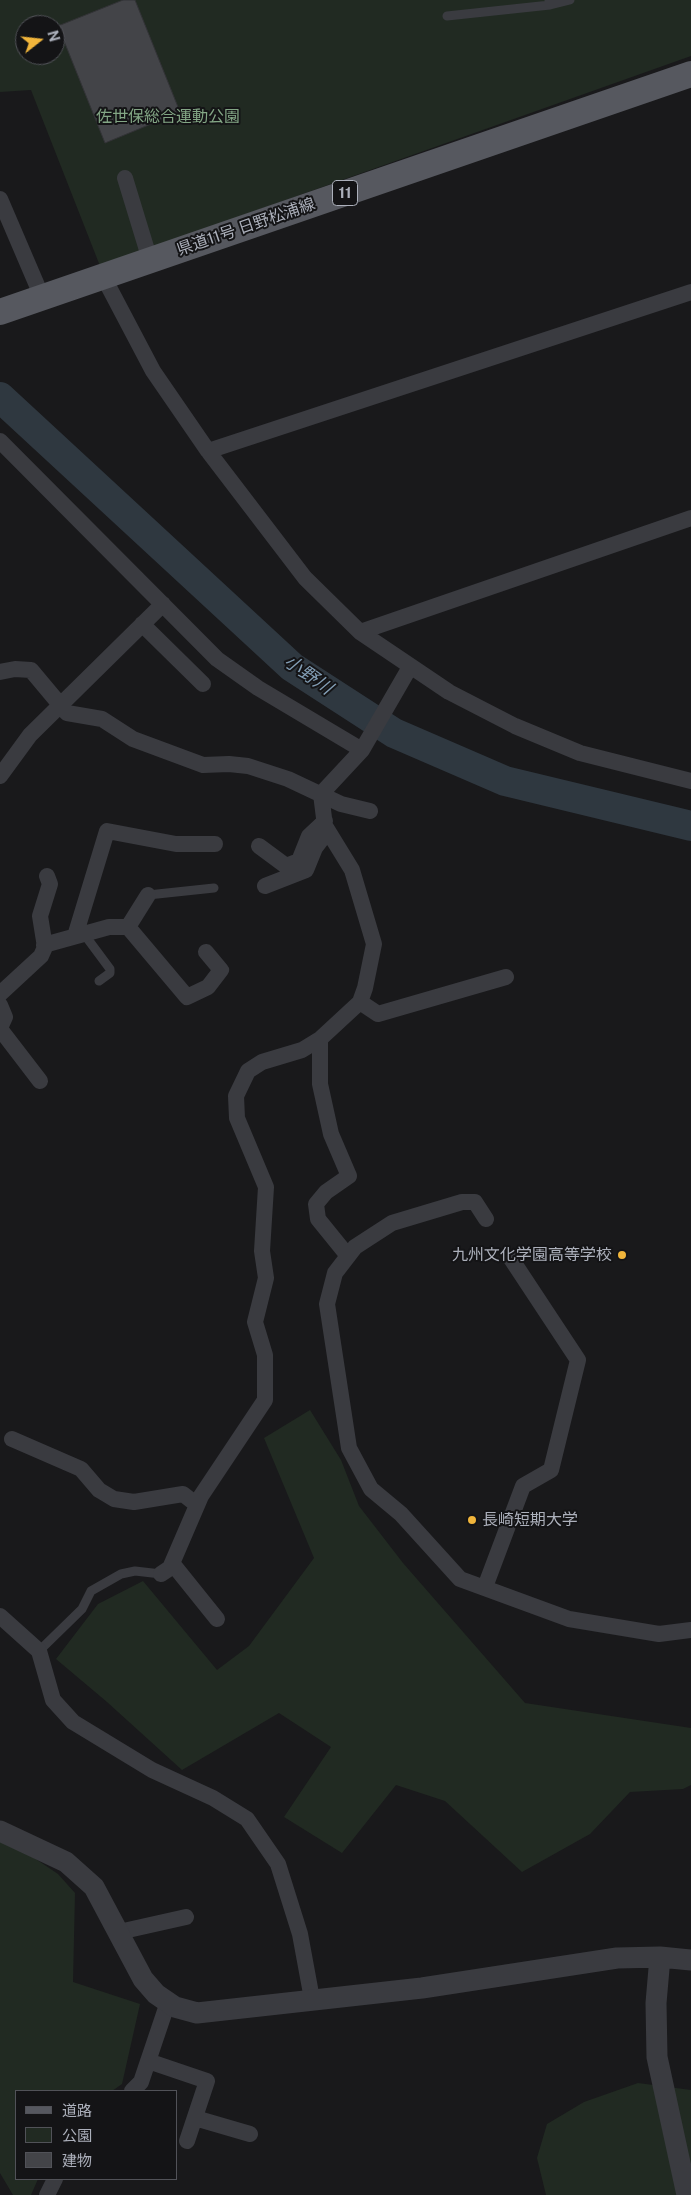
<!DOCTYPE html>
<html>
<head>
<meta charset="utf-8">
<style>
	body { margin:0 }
	#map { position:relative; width:691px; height:2195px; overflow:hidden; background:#19191b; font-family:"Public Sans","Noto Sans JP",sans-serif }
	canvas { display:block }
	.legend { position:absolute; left:15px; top:2090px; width:162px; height:90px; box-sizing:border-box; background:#141416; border:1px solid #515258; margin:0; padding:6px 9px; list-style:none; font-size:15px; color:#acb0bb }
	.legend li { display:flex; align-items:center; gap:10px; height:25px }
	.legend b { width:25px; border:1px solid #515258 }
	.north { position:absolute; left:15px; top:15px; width:50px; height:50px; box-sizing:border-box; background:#141416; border:1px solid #515258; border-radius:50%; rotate:74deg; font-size:14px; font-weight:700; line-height:20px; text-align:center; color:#acb0bb }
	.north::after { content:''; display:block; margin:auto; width:18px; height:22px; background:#f1b53b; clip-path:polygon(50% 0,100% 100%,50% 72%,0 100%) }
</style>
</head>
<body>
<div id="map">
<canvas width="691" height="2195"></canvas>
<ul class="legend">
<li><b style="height:6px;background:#56585f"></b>道路</li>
<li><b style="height:14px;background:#212a22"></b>公園</li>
<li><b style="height:14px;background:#434448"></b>建物</li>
</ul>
<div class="north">N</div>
</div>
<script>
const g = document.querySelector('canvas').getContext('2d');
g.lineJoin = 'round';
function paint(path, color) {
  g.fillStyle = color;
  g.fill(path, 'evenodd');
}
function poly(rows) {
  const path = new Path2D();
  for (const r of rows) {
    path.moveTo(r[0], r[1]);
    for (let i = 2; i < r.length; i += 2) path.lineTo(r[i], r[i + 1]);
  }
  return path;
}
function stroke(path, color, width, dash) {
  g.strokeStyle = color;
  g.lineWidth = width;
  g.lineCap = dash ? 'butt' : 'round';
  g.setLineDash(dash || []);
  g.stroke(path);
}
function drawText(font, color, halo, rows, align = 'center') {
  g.font = font + ' "Public Sans","Noto Sans JP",sans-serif';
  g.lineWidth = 4;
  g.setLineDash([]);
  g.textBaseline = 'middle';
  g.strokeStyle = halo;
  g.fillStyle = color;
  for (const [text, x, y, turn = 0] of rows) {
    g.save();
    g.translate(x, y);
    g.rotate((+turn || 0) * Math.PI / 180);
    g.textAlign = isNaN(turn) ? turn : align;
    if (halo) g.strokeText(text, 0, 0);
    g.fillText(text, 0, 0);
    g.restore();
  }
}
paint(poly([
	[0,0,691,0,691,56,100,266,31,90,0,92],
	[25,25,55,25,55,55,25,55],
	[310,1410,341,1460,359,1506,403,1563,525,1703,691,1728,691,1785,683,1789,630,1792,590,1834,522,1872,445,1801,396,1785,342,1853,284,1817,331,1747,279,1713,182,1770,107,1702,56,1659,98,1604,143,1581,217,1670,249,1646,314,1558,264,1438],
	[0,1835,58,1874,75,1893,73,1982,140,2004,122,2084,112,2091,16,2091,16,2179,38,2179,31,2195,13,2195,0,2173],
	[638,2083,691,2090,691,2195,546,2195,537,2158,547,2124,584,2102]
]), '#212a22');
stroke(poly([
	[0,397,292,667,394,733,505,781,691,826]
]), '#2f3840', 30);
const building = poly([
	[123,0,135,0,180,112,105,143,58,26,123,0]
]);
paint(building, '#434448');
stroke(building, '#333337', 1);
stroke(poly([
	[549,0,550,5,570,0],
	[447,16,550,5],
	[148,895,214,888],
	[84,934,110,969,110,973,99,981],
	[39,1651,82,1609,91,1591,121,1574,135,1571,161,1574]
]), '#3a3b40', 9);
stroke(poly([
	[125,178,150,260],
	[0,199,42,297],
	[103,276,153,371,208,451,305,578,360,632,449,692,515,726,580,753,691,781],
	[0,441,217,659,258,688,362,750],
	[208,451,691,292],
	[142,624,203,684],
	[360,632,691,518],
	[410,667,362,750,321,794,325,826,352,870,374,944,365,988,360,1002,378,1014,506,977],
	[0,672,15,669,31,670,67,713,102,719,133,739,203,765,229,764,248,766,288,779,341,804,370,811],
	[0,776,30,735,163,604],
	[259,846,286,866,299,861,309,836,325,821],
	[265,886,306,870,315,848,328,831],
	[128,927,148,895],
	[75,936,107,831,176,844,215,844],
	[44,945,109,927,128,927,187,997,208,987,221,970,206,952],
	[0,994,41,956,45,947,40,916,50,884,47,876],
	[0,1005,5,1017,0,1028],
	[0,1029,40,1081],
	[320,1039,320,1084,331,1134,349,1176,326,1192,316,1204,318,1219,348,1256],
	[486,1219,475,1202,462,1202,392,1223,355,1247,335,1273,327,1304,349,1448,371,1489,401,1514,460,1579,569,1619,659,1634,691,1630],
	[12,1439,81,1469,99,1490,114,1499,134,1502,183,1494,197,1505],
	[172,1563,217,1619],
	[161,1574,170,1568,201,1496,265,1400,265,1355,255,1322,266,1278,262,1251,266,1187,237,1118,236,1096,248,1071,262,1062,302,1050,320,1039,360,1002],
	[485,1587,523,1486,551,1470,578,1360,510,1257],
	[0,1616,39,1651,53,1700,73,1722,152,1770,213,1798,247,1819,278,1864,300,1934,312,1999],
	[119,1932,186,1917],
	[148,2061,207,2081,187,2141],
	[132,2091,141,2082,168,2002],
	[195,2118,250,2134],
	[47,2195,55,2179]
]), '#3a3b40', 16);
stroke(poly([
	[0,1831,66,1862,94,1887,143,1979,156,1994,175,2007,197,2013,422,1988,617,1958,660,1957,691,1960],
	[660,1957,656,2003,657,2057,687,2195]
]), '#3a3b40', 21);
stroke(poly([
	[0,312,691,74]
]), '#56585f', 26);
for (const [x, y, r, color] of [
	[622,1255,5,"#f1b53b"],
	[472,1520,5,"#f1b53b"]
]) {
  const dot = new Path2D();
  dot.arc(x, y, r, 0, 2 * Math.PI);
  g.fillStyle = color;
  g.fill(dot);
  stroke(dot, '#141416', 2);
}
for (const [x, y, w] of [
	[345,193,25]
]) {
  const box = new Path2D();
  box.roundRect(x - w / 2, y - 12.5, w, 25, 4);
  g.fillStyle = '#141416';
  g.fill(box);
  stroke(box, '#acb0bb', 1);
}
drawText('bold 15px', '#acb0bb', null, [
	["11",345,193]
]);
drawText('16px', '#83a685', '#141416', [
	["佐世保総合運動公園",168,117]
]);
drawText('16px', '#acb0bb', '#141416', [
	["県道11号 日野松浦線",246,227,-19]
]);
drawText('16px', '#acb0bb', '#141416', [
	["九州文化学園高等学校",612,1255],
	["長崎短期大学",482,1520,"left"]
], 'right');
drawText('italic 18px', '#839eb5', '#141416', [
	["小野川",308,675,35]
]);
</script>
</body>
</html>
